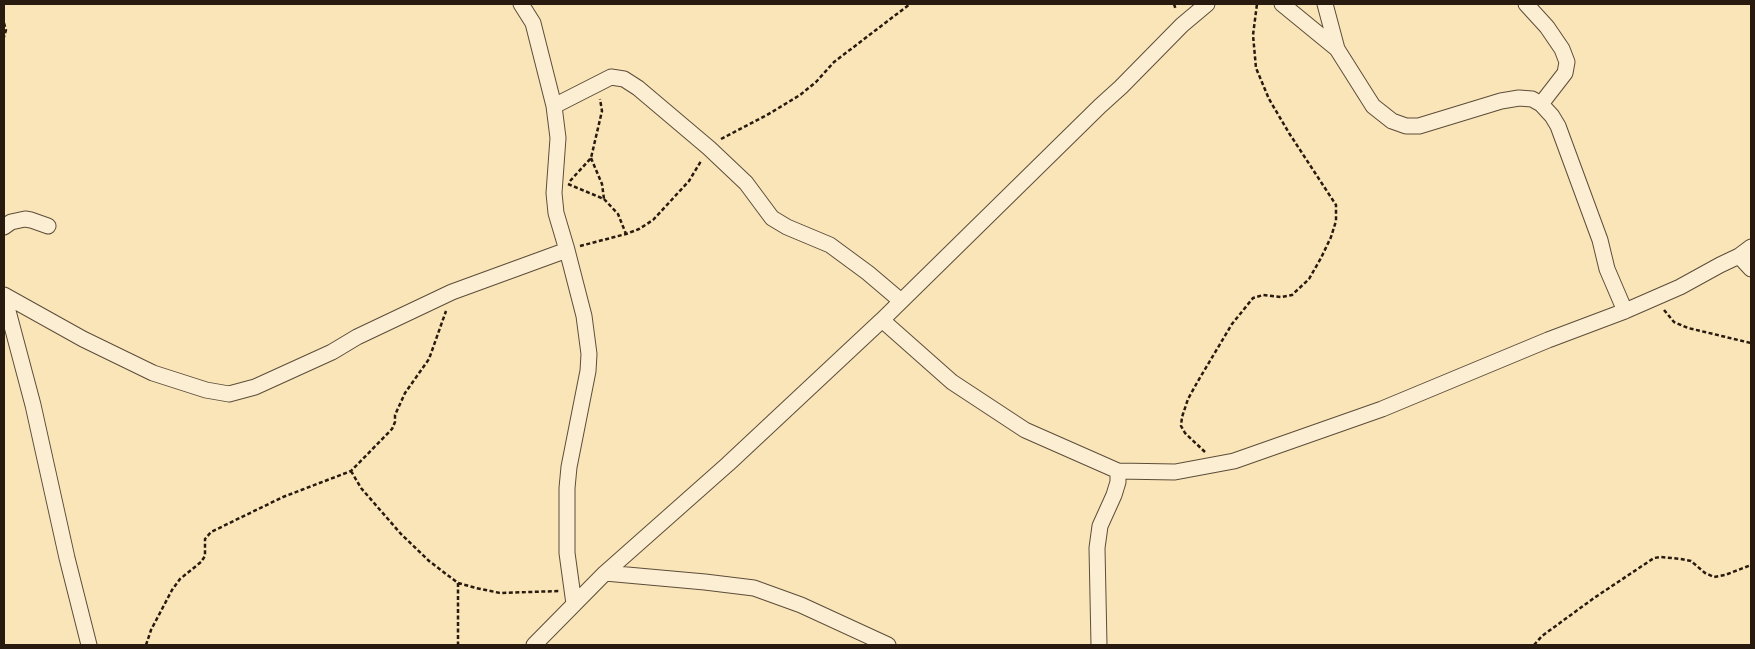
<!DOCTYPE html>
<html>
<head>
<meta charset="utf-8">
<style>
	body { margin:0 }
	#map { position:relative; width:1755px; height:649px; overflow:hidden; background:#fae5b9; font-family:"EB Garamond",serif }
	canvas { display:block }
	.frame { position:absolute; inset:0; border:5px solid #281a0e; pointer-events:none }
</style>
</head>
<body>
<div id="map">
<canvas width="1755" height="649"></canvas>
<div class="frame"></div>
</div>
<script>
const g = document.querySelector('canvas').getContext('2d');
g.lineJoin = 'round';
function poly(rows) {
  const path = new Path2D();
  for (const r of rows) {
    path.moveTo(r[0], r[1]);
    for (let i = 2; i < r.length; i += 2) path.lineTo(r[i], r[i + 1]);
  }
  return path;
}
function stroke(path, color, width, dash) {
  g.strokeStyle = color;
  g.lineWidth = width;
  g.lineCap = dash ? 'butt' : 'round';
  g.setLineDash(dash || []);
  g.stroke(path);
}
const street = poly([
	[521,4,533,23,554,106,558,138,554,193,556,213,567,250,584,316,589,354,588,371,569,467,567,488,567,553,574,604],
	[1282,4,1337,49],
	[1325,4,1337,49,1373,106,1392,121,1406,126,1419,126,1501,101,1519,98,1532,99,1541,104,1552,116,1558,126,1600,240,1607,269,1625,311],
	[1526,4,1547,27,1562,49,1567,62,1565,73,1541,104],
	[554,106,611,77,624,79,638,88,709,148,746,183,772,218,787,227,830,245,868,273,901,301],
	[4,227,11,222,25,219,31,220,48,226],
	[1739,256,1751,247],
	[4,295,83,339,153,373,206,390,229,394,255,387,332,352,357,337,452,292,567,250],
	[4,296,33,405,67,558,89,645],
	[882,320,952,382,1025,430,1118,471,1175,472,1234,461,1382,409,1548,340,1625,311,1680,287,1720,265,1739,256,1751,269],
	[605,573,705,582,754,588,801,605,888,645],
	[534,645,605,573,728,464,882,320,1100,106,1121,87,1182,25,1207,4],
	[1099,645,1097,548,1100,526,1114,495,1118,482,1118,471]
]);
stroke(street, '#5c4d39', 17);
stroke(poly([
	[1174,4,1176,10],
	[4,23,6,30,4,37],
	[721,139,767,115,800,95,816,82,834,62,910,4],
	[591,158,602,184,604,199],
	[570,181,591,158,602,111,600,99],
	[568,184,604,199,618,214,626,234],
	[580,246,626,234,639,229,653,220,689,181,701,161],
	[1664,310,1674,322,1688,328,1751,343],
	[1205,452,1185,433,1181,426,1182,417,1188,399,1198,381,1232,324,1253,298,1263,295,1281,297,1292,295,1309,279,1321,258,1331,237,1336,221,1336,205,1289,133,1269,99,1256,68,1253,35,1257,4],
	[351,471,361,488,401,534,429,561,458,583,476,588,500,593,559,591],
	[458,583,458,645],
	[146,645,151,630,172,590,180,579,201,562,205,556,205,539,211,532,283,497,351,471,392,429,395,422,395,415,405,393,429,359,446,311],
	[1534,645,1542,636,1594,598,1654,558,1661,557,1681,559,1691,561,1705,573,1714,577,1725,575,1751,565]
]), '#281a0e', 2.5, [4, 2.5]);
stroke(street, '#fceed2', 15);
</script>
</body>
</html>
